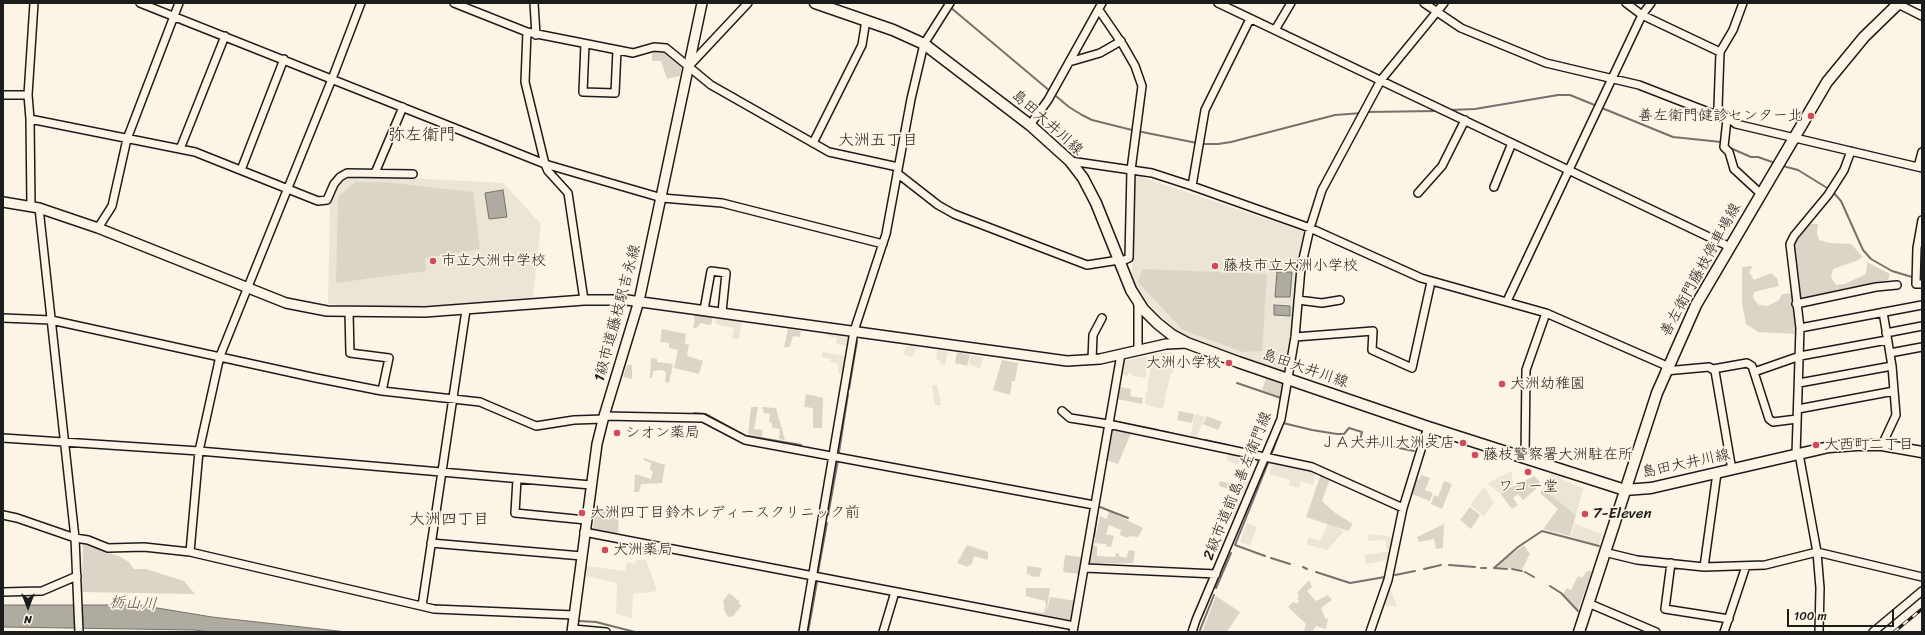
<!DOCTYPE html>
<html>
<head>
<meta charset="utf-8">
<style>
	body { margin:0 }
	#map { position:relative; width:1925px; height:635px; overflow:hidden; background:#fcf5e5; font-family:Sriracha,sans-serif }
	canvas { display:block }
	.frame { position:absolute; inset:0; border:4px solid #1c1c1c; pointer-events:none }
	.north { position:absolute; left:8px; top:587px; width:40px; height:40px; -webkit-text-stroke:3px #fcf5e5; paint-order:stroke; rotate:180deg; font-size:11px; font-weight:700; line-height:16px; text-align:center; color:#1c1c1c }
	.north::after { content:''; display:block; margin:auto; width:14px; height:18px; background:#1c1c1c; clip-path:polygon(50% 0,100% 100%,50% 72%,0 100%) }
	.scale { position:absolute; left:1787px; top:609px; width:107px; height:18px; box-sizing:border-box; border:2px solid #1c1c1c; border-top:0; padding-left:5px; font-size:12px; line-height:14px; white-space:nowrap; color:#1c1c1c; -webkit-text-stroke:3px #fcf5e5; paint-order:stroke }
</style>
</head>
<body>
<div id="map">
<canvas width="1925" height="635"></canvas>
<div class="frame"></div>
<div class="north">N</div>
<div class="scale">100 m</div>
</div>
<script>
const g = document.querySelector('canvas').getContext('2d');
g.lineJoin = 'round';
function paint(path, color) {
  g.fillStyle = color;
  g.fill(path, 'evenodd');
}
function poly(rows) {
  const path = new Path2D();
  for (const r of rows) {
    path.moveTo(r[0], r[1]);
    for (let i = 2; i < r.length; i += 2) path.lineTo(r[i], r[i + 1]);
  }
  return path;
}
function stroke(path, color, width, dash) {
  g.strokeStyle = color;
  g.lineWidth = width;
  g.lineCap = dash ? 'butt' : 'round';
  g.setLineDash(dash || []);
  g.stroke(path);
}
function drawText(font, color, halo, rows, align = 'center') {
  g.font = font + ' Sriracha,"Klee One",sans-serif';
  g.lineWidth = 3.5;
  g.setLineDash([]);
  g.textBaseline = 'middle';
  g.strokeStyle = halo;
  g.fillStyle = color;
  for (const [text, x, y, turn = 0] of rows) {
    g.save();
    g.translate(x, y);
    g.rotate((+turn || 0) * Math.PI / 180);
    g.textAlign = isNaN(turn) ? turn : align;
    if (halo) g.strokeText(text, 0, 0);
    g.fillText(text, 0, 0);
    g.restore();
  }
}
paint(poly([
	[1133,174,1305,232,1299,253,1292,332,1284,373,1204,344,1175,329,1140,297,1132,280],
	[352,175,503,183,541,224,533,297,443,305,372,307,328,304,330,205,338,187],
	[716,318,742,322,739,339,732,339,734,328,715,324],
	[827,333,848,337,847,346,836,344,837,338,827,336],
	[906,346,917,347,912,357,903,354],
	[938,350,948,352,945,365,940,364,941,361,936,359],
	[823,352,846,356,843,374,838,373,839,365,830,361,831,359,822,357],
	[1172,352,1173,372,1170,375,1163,409,1146,405,1145,403,1150,369,1150,354],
	[971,355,983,357,980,369,969,364],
	[1148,356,1146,378,1133,376,1133,374,1128,373,1128,376,1121,374,1122,361],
	[932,385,937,385,941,405,935,405],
	[1195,414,1205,417,1196,438,1190,437],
	[1228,454,1241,457,1238,465,1226,460],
	[1272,464,1310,471,1316,474,1313,485,1301,481,1299,488,1289,485,1290,480,1269,474],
	[1512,471,1512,480,1515,483,1499,493,1487,483],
	[1551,473,1574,485,1583,488,1576,515,1543,489],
	[1240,479,1251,481,1246,493,1237,491],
	[1484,487,1494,503,1484,516,1470,505],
	[1225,500,1241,504,1235,520,1230,518,1232,507,1224,506],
	[1247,523,1257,527,1250,546,1240,542],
	[1328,524,1344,531,1327,550,1306,544,1309,537,1320,541],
	[1575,524,1602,534,1599,545,1571,537],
	[1369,534,1393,537,1391,550,1386,549,1386,540,1367,541],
	[1390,551,1388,560,1365,564,1365,555],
	[636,560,646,560,657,591,633,594,632,618,616,614,617,583,586,576,586,566,625,571,627,562,635,564],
	[1389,586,1397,606,1386,606,1384,604]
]), '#ebe5d6');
paint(poly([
	[656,50,662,51,682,66,680,76,667,79,661,61,652,61,652,52],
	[355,182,383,182,473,192,480,249,425,258,426,271,336,283,338,197],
	[1809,224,1818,224,1817,233,1819,240,1830,243,1851,244,1863,257,1856,261,1833,269,1831,277,1836,285,1845,284,1866,274,1867,262,1890,274,1888,280,1868,286,1801,299,1796,288,1795,242],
	[1753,266,1749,272,1754,280,1771,273,1777,278,1779,286,1754,292,1753,298,1759,305,1767,306,1779,300,1782,294,1793,293,1796,334,1758,332,1746,324,1742,303,1742,267],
	[1143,269,1267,274,1262,351,1243,352,1183,330,1138,282],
	[695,314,713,317,711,325,700,323,698,327,693,329],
	[662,329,686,334,685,344,689,345,687,356,703,361,699,374,674,368,678,350,669,348,669,343,660,342],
	[788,329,801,331,800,337,793,336,790,347,784,347],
	[957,352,970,355,967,366,955,363],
	[651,358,657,359,657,362,673,364,669,383,665,382,666,372,662,370,653,371,652,378,650,378],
	[1002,360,1018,363,1015,381,1012,381,1010,395,993,390],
	[627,365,632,365,632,379,623,377],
	[1266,378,1283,385,1281,397,1262,390],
	[1120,387,1131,389,1130,396,1143,398,1142,404,1118,399],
	[806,394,823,398,822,428,813,428,813,408,804,407],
	[751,407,758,407,754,429,763,430,762,437,748,434],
	[762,407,776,408,785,440,779,439,780,429,772,428,772,423,769,422,770,414,764,413],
	[1179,411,1194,414,1192,423,1177,420],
	[1207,416,1222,422,1218,430,1203,424],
	[1112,428,1131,433,1118,464,1106,460],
	[644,458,665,465,662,483,641,484,639,492,634,492,635,474,651,479,653,472,650,470,651,463,644,460],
	[1321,474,1330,479,1322,501,1334,512,1353,524,1348,531,1306,517],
	[1421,475,1430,478,1425,490,1433,493,1430,501,1409,493,1415,478,1419,480],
	[1534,476,1540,482,1535,490,1523,500,1518,494,1513,498,1518,505,1512,509,1500,493],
	[1220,481,1237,485,1236,491,1219,486],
	[1444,481,1452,484,1442,509,1431,504,1434,495,1438,497],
	[1543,489,1576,515,1570,536,1543,529,1558,509,1540,493],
	[1470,507,1480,515,1471,529,1460,520],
	[595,510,619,510,618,535,593,530],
	[1109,511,1143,528,1138,537,1129,536,1128,538,1120,535,1121,530,1109,525,1106,534,1114,536,1111,547,1106,546,1106,544,1094,543,1100,516,1107,519],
	[1444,524,1443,548,1436,549,1434,539,1419,542,1417,537],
	[83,544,119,556,129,562,134,569,146,569,184,581,195,594,82,592],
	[967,545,988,552,988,560,974,556,972,564,969,565,968,567,957,563],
	[1524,545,1530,554,1522,569,1498,567,1497,565],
	[1093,546,1097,546,1097,556,1115,557,1116,553,1119,554,1119,556,1126,558,1129,550,1135,551,1133,563,1090,564],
	[1065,555,1081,557,1080,574,1063,572],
	[1027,566,1042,568,1039,577,1030,576,1030,574,1027,574],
	[1587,571,1592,571,1578,610,1563,594,1567,588,1571,590,1578,576,1582,578],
	[1309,580,1312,587,1307,591,1316,601,1328,595,1332,600,1321,608,1325,618,1328,619,1326,629,1316,626,1312,632,1304,631,1306,624,1288,607,1293,602,1297,604,1299,601,1297,599,1299,596,1297,593],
	[1026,588,1050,588,1046,615,1050,597,1075,601,1071,620,1027,614,1028,611,1044,613,1046,605,1045,601,1026,596],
	[729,593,740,602,738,604,742,605,733,616,728,617,724,610,724,603,723,601],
	[1216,596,1240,612,1227,632,1213,631,1202,632]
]), '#dbd5c8');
const water = poly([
	[503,190,507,217,489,219,485,193,503,190],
	[1277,272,1292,272,1290,297,1275,297,1277,272],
	[1274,305,1290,306,1290,316,1274,315,1274,305],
	[3,605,139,605,212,617,347,632,210,632,194,630,3,627,3,605]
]);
paint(water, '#b0aba1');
stroke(water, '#75726c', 1);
stroke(poly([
	[950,7,1069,107,1082,115,1092,120,1132,130,1197,143],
	[1450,110,1475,109,1558,95,1570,95,1673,137,1721,142,1723,143],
	[1366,112,1437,111],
	[1202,144,1218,144,1231,142,1335,115,1362,113],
	[1728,147,1751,157,1758,157,1775,163],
	[1783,166,1798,170,1832,191,1841,201,1863,250,1871,259,1892,271,1922,280],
	[1237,383,1281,398],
	[849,389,857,341],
	[694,413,706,414,742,434],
	[1113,421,1158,430],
	[1162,431,1187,437],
	[748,436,801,445],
	[1205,440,1228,445],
	[839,452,848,394],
	[1272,453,1283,423,1312,430,1337,434,1344,434,1349,428,1362,432,1360,440,1414,451],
	[1100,507,1128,518],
	[828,515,838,460],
	[1094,536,1097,514],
	[1265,556,1235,545,1268,463],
	[1271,558,1290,564],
	[1089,562,1092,543],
	[1449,565,1475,567],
	[1303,567,1307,569],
	[1481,568,1486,568],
	[1494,568,1518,547,1542,531,1599,546],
	[1494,568,1507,569],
	[1424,569,1441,565],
	[1512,569,1522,571],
	[818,572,827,523],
	[1316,572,1350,583,1385,577],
	[1525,572,1534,577],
	[1395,575,1415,571],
	[1550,586,1561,593,1578,611],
	[1216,588,1231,553],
	[579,621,596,622,635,632],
	[1200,630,1214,595],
	[808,632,817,582]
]), '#75726c', 2);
const minor = poly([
	[140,3,545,164,662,198,722,203,883,244],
	[454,3,527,32,525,82,545,164,548,171,568,193,584,300],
	[534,3,536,35],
	[1218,3,1730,247],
	[1424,3,1461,28,1546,63,1639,85,1711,113,1722,113,1736,124,1922,168],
	[1626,3,1642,15,1720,52],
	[1896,3,1922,16],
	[1099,10,1123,45,1135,66,1142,86,1131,170,1129,258,1120,262],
	[1275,30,1291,3],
	[527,32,633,53,654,47,666,48,711,85,829,152,898,167],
	[585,44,583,92,615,93,617,50],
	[1069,62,1100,53,1121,41],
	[688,67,748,3],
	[3,95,28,95],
	[1722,113,1718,107,1720,52,1733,30,1743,3],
	[30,119,195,152,318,201,327,200,334,184,340,177,347,173,413,174],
	[1727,119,1724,147,1729,152,1734,169,1761,194],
	[1030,125,1048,100,1102,3],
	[813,143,862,45,866,20],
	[180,149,225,36],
	[1070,161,1152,173,1192,186,1310,228,1421,278,1546,313,1667,366],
	[1918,167,1922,152],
	[241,170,284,59],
	[375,173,403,107],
	[897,173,938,205,954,214,1032,244,1087,265,1119,260],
	[1192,186,1205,110,1250,19],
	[1494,187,1512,143],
	[1418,193,1442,166,1465,120],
	[31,206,30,119,28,95,34,3],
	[39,208,75,538,79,632],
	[1922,220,1917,248,1916,284,1922,284],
	[98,228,112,206,127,139,179,3],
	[1298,300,1322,303,1340,300],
	[1507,301,1642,15,1651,3],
	[1796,304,1876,287,1897,285],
	[704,310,711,271,726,273,722,312],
	[349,312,350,353,389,358,382,391],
	[3,318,51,320,316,378,382,391,480,402,536,426,574,420,604,419],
	[1800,328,1922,305],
	[1886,333,1922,326],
	[1295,337,1373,331,1372,350,1412,368,1431,282],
	[1138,351,1138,303],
	[1890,353,1922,347],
	[1092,360,1093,335,1102,318],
	[1713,369,1747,363,1752,366,1769,419,1773,422,1797,419],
	[1665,371,1709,367,1715,371,1732,470],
	[1754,372,1800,356,1887,340],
	[1799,383,1892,366],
	[1798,409,1894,391],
	[1062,411,1070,418,1108,424,1312,467,1403,508],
	[604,416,703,418,745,440,1094,505],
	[3,438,199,451,591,485],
	[1882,445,1896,415,1892,366,1883,312],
	[1799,454,1817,552,1820,588,1819,632],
	[1796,455,1800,328,1790,244,1794,236,1828,195,1844,170,1851,151],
	[1525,458,1526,370,1546,313],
	[517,479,515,513,586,520],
	[3,515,17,518,75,538,88,540,108,548,144,547,190,552,434,609,574,615],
	[584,532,1074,626],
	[431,543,582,556],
	[190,552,199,451,220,356,332,79,361,3],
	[1604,552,1637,560,1704,567,1765,565,1817,552,1922,577],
	[1671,563,1665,609,1729,619],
	[1704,567,1717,473],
	[1085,568,1216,574],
	[3,592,42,591,77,576],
	[1588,603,1656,632],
	[422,606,466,310],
	[573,629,606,632],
	[803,632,854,331,886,234,911,99,924,44,950,3],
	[883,632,895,592],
	[1073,632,1121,354],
	[1192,632,1196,620,1281,419,1295,337,1301,268,1310,228,1322,190,1381,80,1444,3],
	[1370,632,1388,580,1403,508,1428,427],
	[1724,632,1746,566],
	[1873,632,1922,591]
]);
const tertiary = poly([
	[3,202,39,208,98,228,286,303,327,311,425,312,584,300,627,300,1067,361,1100,359,1166,344,1187,343],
	[572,632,597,444,604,416,639,301,702,3]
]);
const secondary = poly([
	[815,3,893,30,924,44,1030,125,1070,161,1083,178,1096,203,1131,290,1143,309,1157,323,1172,335,1187,343,1238,362,1428,427,1625,490,1651,488,1829,447,1857,445,1882,445,1922,452],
	[1579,632,1657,393,1696,305,1827,82,1864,37,1899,3]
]);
stroke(minor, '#1c1c1c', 10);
stroke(tertiary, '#1c1c1c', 12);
stroke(secondary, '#1c1c1c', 13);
stroke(minor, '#fcf5e5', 7);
stroke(tertiary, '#fcf5e5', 9);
stroke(secondary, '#fcf5e5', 10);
const rail = poly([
	[1894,632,1922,609]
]);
stroke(rail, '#1c1c1c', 3.5);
stroke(rail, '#fcf5e5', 2, [6]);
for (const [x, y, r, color] of [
	[1811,116,4,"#d1495b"],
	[433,261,4,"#d1495b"],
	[1215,266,4,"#d1495b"],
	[1229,363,4,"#d1495b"],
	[1502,384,4,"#d1495b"],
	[617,433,4,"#d1495b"],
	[1463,443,4,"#d1495b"],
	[1816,445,4,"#d1495b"],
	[1475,455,4,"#d1495b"],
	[1528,472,4,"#d1495b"],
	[582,513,4,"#d1495b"],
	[1585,514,4,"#d1495b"],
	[605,550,4,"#d1495b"]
]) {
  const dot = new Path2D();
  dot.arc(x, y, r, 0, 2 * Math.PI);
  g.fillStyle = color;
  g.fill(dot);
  stroke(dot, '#fcf5e5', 1.5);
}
drawText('15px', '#1c1c1c', '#fcf5e5', [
	["善左衛門健診センター北",1803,116,"right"],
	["市立大洲中学校",441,261],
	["藤枝市立大洲小学校",1223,266],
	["大洲小学校",1221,363,"right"],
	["大洲幼稚園",1510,384],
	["シオン薬局",625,433],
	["ＪＡ大井川大洲支店",1455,443,"right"],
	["大西町二丁目",1824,445],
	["藤枝警察署大洲駐在所",1483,455],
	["ワコー堂",1528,487,"center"],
	["大洲四丁目鈴木レディースクリニック前",590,513],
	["7-Eleven",1593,514],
	["大洲薬局",613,550]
], 'left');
drawText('15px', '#1c1c1c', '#fcf5e5', [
	["島田大井川線",1047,123,42],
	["善左衛門藤枝停車場線",1701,270,-61],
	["1級市道藤枝駅吉永線",618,313,-75],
	["島田大井川線",1305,369,19],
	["島田大井川線",1686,464,-12],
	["2級市道前島善左衛門線",1238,486,-68]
]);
drawText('16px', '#1c1c1c', '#fcf5e5', [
	["大洲五丁目",878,141],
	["大洲四丁目",449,520]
]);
drawText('italic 16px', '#575551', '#fcf5e5', [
	["栃山川",133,604,3]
]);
drawText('17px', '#1c1c1c', '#fcf5e5', [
	["弥左衛門",422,136]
]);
</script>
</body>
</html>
